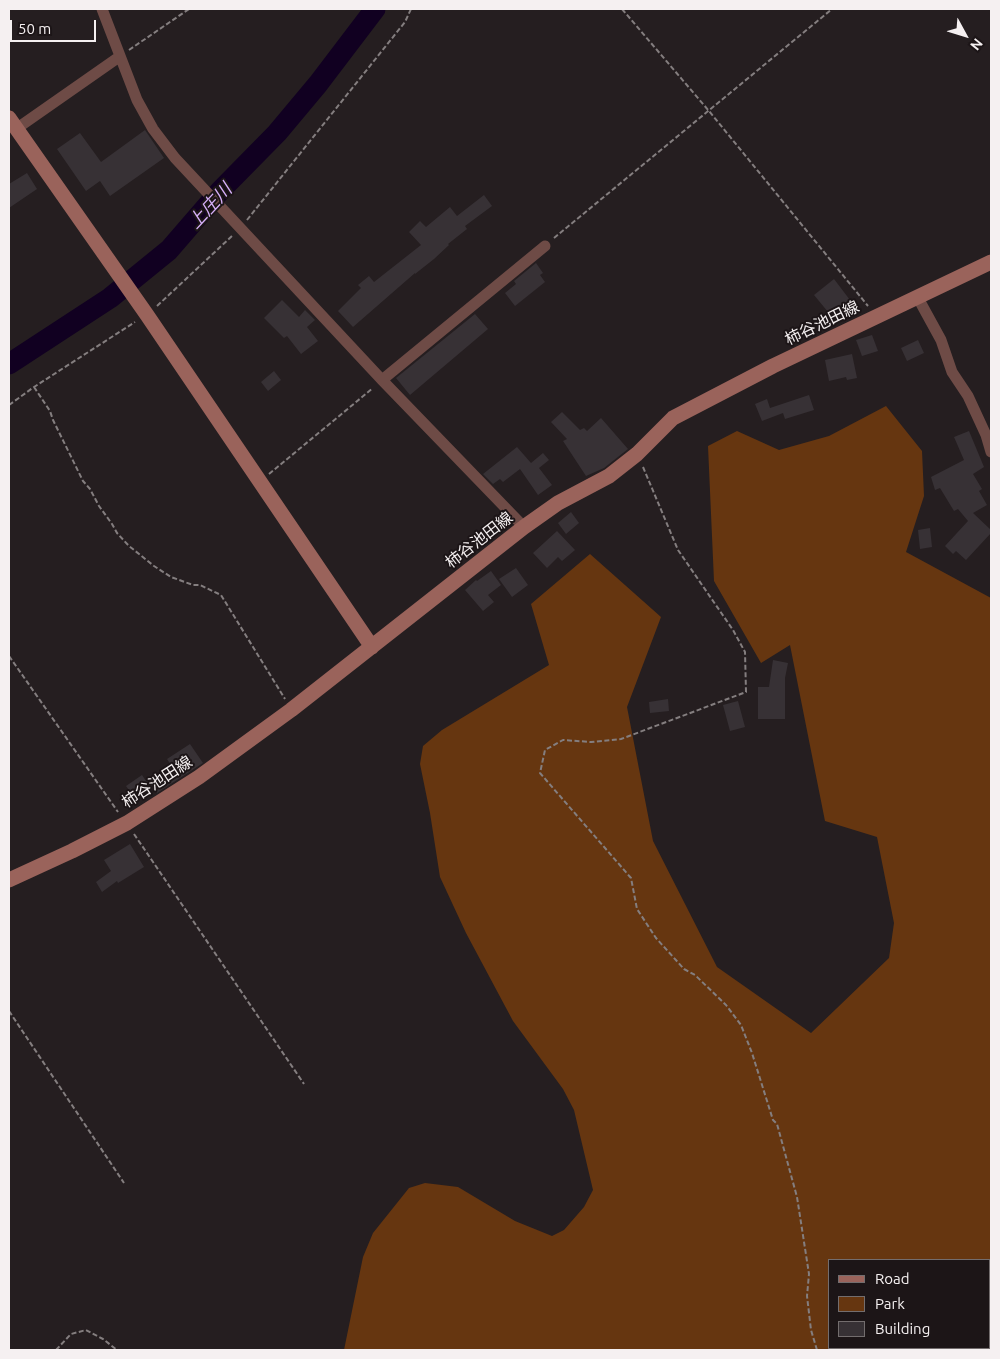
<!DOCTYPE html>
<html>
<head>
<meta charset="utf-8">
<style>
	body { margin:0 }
	#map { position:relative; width:1000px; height:1359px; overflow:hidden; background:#251e20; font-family:Ubuntu,sans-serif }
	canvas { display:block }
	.frame { position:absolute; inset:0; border:10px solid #f5f0f1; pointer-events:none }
	.legend { position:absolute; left:828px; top:1259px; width:162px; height:90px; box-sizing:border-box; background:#1c1517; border:1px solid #736d6e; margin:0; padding:6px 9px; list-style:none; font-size:15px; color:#f5f0f1 }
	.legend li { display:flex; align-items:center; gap:10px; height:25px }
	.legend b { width:25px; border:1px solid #736d6e }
	.north { position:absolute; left:940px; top:10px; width:50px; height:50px; -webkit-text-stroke:4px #1c1517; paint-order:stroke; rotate:129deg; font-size:14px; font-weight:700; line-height:20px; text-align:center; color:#f5f0f1 }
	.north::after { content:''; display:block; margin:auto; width:18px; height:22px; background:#f5f0f1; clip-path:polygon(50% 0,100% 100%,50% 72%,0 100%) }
	.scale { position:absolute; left:10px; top:20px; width:86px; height:22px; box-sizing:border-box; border:2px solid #f5f0f1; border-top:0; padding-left:6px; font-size:15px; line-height:18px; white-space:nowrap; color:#f5f0f1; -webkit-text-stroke:4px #1c1517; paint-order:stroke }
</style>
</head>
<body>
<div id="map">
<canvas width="1000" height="1359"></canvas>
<div class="frame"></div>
<ul class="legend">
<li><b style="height:6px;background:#9a635b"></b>Road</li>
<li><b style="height:14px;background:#663610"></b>Park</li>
<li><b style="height:14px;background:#373135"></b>Building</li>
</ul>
<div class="north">N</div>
<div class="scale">50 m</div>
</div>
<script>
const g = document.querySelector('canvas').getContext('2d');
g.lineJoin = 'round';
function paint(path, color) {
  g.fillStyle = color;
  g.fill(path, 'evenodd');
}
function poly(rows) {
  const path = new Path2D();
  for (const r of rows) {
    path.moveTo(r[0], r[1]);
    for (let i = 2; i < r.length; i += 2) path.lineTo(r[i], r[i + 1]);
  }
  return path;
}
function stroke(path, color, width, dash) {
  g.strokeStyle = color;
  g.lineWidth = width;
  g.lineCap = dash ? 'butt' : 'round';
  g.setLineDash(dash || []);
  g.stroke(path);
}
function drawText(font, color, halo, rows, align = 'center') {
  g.font = font + ' Ubuntu,"Noto Sans JP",sans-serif';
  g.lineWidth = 4;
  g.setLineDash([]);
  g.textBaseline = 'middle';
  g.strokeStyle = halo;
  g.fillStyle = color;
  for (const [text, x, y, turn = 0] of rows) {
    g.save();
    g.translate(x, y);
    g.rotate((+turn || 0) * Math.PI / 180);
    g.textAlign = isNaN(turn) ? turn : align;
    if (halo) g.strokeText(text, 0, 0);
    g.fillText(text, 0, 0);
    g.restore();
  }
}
paint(poly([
	[886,406,922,451,924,496,906,552,991,598,991,1350,344,1350,363,1257,373,1233,409,1188,425,1183,458,1187,515,1221,552,1236,564,1230,584,1207,593,1190,574,1110,563,1089,513,1021,466,933,440,877,430,813,420,764,423,746,442,730,549,665,531,604,590,554,661,617,627,707,653,841,717,967,811,1033,889,958,894,923,877,837,825,821,790,645,761,663,714,581,708,446,737,431,779,450,829,436],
	[829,1260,989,1260,989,1348,829,1348]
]), '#663610');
stroke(poly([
	[9,364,110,298,169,250,220,191,277,133,318,84,375,9]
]), '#110021', 21);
paint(poly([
	[145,130,164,158,110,196,100,181,86,191,57,149,80,133,101,162],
	[27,173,37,189,9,208,9,184],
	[484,195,492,206,465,226,467,229,448,244,449,245,434,259,415,274,415,273,353,327,338,311,361,288,358,285,369,276,374,282,421,245,409,232,420,221,426,227,450,207,457,216],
	[536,263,543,273,540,275,545,282,515,306,505,293,516,284,514,281],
	[834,279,850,300,844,305,846,307,833,318,814,295],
	[282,300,299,317,305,310,315,320,307,327,318,341,301,354,287,336,284,338,264,318],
	[475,314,488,329,410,395,396,378],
	[872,335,878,351,862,356,856,340],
	[918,340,924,353,907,361,901,348],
	[852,354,857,378,847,380,846,377,829,381,825,360],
	[274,371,281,380,268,391,261,382],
	[809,395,814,410,785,419,783,413,762,421,755,404,767,399,770,408],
	[562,412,580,430,584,428,587,431,601,418,628,449,604,468,586,476,563,441,567,439,551,422],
	[969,431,984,467,973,474,982,489,979,491,987,505,973,513,991,530,991,533,966,560,956,551,953,554,945,546,968,521,958,509,954,511,940,488,935,490,931,477,964,460,954,437],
	[517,447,531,463,543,453,549,460,539,468,552,485,538,495,520,469,503,482,500,479,493,484,483,474],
	[571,512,579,523,566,534,558,523],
	[930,528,932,547,920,549,918,530],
	[557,531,575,550,562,561,558,557,547,568,533,553],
	[516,568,528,585,512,597,499,579],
	[491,571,501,585,488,595,494,602,483,611,465,590,476,580,477,581],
	[773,660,788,663,785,678,785,719,758,719,758,687,769,687],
	[668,699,669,711,650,713,649,702],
	[738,701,745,727,730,731,723,705],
	[190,744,203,763,157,793,155,788,136,800,126,786,142,775,146,781,171,765,167,759],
	[130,844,144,867,118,883,117,881,102,892,96,882,111,871,104,860]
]), '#373135');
stroke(poly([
	[622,9,709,111,868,306],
	[129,50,189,9],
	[247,220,405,22,411,9],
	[554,238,832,9],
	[157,306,232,236],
	[34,387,50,411,53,420,83,481,90,489,99,506,112,524,117,533,129,546,154,566,171,577,193,585,200,585,221,595,285,699],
	[9,405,34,387,135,322],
	[643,467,678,550,733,630,745,652,746,692,621,739,591,742,563,740,545,750,540,773,631,878,637,909,656,938,684,969,695,975,726,1005,741,1025,752,1053,773,1120,777,1124,797,1197,809,1274,807,1296,811,1330,817,1350],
	[269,474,373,388],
	[9,656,118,812],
	[134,834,304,1084],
	[9,1011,124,1183],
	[56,1350,71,1334,86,1330,103,1339,117,1350]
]), '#847e7f', 2, [5, 2.5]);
stroke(poly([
	[102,9,137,100,153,129,175,158,382,380,524,527],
	[16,129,119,57],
	[918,298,941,340,952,372,968,396,986,435,991,452],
	[382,380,545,246]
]), '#6e4b46', 11);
stroke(poly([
	[9,118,147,315,372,647],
	[9,880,72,851,127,823,199,777,291,710,524,527,558,503,609,476,637,454,673,418,773,366,991,262]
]), '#9a635b', 15);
drawText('16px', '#f5f0f1', '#1c1517', [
	["柿谷池田線",822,323,-26],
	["柿谷池田線",479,540,-38],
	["柿谷池田線",157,782,-33]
]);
drawText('italic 18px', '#d7b0fa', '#1c1517', [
	["上庄川",210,206,-47]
]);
</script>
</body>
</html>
